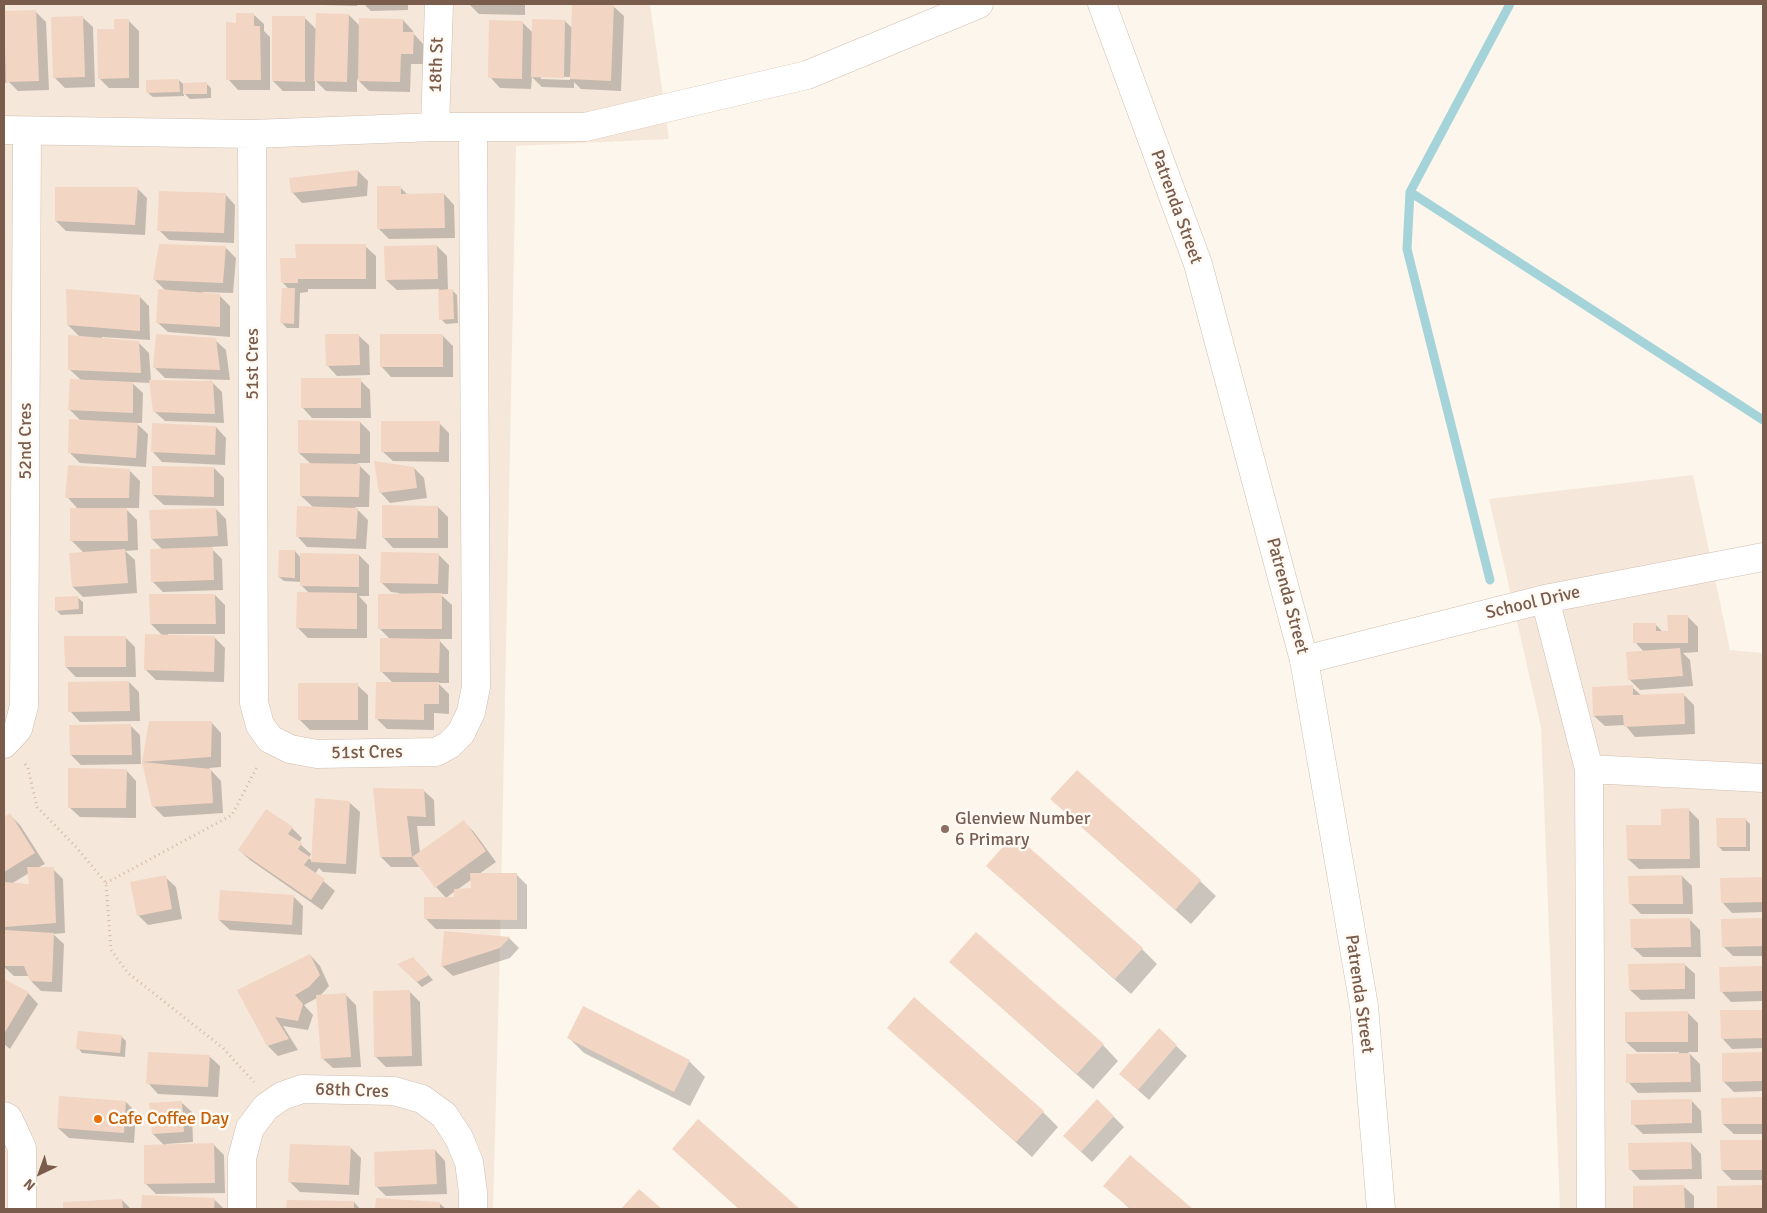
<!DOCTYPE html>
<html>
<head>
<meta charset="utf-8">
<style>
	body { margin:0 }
	#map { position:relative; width:1767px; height:1213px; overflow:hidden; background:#fdf6ec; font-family:Signika,sans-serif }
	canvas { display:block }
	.frame { position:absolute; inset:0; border:5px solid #7a5c4d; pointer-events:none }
	.north { position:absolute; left:15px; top:1148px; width:50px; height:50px; -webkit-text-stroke:4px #fffaf3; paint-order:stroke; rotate:222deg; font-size:14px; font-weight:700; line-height:20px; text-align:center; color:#7a5c4d }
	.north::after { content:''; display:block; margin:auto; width:18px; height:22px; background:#7a5c4d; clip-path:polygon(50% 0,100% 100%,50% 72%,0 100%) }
</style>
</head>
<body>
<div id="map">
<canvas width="1767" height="1213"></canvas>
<div class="frame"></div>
<div class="north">N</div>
</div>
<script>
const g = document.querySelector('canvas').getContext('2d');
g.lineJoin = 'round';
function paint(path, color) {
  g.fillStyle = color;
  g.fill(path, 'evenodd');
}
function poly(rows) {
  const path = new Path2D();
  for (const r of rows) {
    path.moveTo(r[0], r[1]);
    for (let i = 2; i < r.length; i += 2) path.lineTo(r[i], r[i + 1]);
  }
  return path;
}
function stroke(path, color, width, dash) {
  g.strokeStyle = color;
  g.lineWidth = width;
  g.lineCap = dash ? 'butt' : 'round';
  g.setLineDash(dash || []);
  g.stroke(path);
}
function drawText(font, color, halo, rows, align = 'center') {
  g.font = font + ' Signika,sans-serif';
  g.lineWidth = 5;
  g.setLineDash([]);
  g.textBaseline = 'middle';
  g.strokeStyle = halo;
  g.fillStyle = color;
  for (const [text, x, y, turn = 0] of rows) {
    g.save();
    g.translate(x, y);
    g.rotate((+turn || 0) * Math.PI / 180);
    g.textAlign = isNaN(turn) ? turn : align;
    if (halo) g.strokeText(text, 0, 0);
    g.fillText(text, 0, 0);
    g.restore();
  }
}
paint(poly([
	[4,4,650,4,669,139,516,146,500,948,493,1209,4,1209],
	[1693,475,1730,650,1763,653,1763,1209,1560,1209,1541,727,1489,499]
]), '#f5e8da');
paint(poly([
	[322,4,357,4,357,6,323,5],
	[364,4,408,4,408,10,371,11],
	[469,4,525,4,525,15,479,14],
	[574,4,604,4,613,6,624,16,621,91,581,89,574,82,574,88,542,87,532,77,531,89,500,88,490,77,522,22,533,33,565,21,573,29],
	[541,76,570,77,570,80,541,79],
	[36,12,46,22,49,90,18,91,9,82,4,83,4,21,6,23],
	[253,14,264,24,264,31,270,37,270,90,238,90,228,79,237,24],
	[349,15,360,26,403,20,413,31,413,33,423,44,423,64,411,64,410,92,369,91,357,79,357,92,326,91,315,80,315,91,283,91,273,81,305,18,317,30],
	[82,17,93,27,95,87,65,88,54,77],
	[128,20,139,31,139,88,109,88,99,78,115,31],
	[179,80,183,84,206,83,211,88,211,98,190,99,184,93,184,96,153,97,148,93],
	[358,171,368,181,367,196,302,203,292,192],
	[137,188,147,198,145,235,66,231,56,221],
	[401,188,408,195,444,194,454,205,455,238,389,239,378,228],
	[225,194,235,205,234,243,169,240,159,230],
	[4,199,5,201,4,226],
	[365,246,376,256,376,289,308,289,308,292,300,293,299,328,287,328,282,323,289,289,282,282,297,259],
	[437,246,447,256,448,291,452,290,457,295,458,323,446,324,441,319,439,289,397,290,386,280],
	[226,248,236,258,233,293,203,292,203,294,219,295,230,306,230,337,168,332,157,322,166,291,154,279],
	[139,296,149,306,150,340,102,337,102,339,139,343,149,353,151,381,210,382,210,380,222,392,224,423,165,421,154,411,151,383,131,382,143,393,142,423,136,423,148,434,146,467,80,463,70,453,81,421,70,410,81,380,69,369,80,337,68,325],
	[358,335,369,345,370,375,337,376,327,365],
	[442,335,453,346,453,377,391,377,381,366],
	[215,340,226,350,230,380,165,378,155,368],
	[360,380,370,390,371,418,312,418,302,407],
	[360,422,370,432,370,463,357,463,370,476,369,507,355,507,368,520,366,549,307,547,297,536,313,507,301,496,311,464,299,453],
	[439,423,449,433,449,462,393,461,382,451],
	[216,427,226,438,225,465,162,462,152,451],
	[214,468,224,478,224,506,164,505,153,495],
	[414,468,424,478,427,498,390,503,380,492],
	[129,470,140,481,139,508,125,508,137,520,138,550,125,551,135,560,137,593,83,597,73,587,84,553,72,541,79,510,67,497],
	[438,507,448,517,448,548,393,548,383,537],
	[216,509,226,519,228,546,210,547,222,559,223,590,163,592,152,581,163,550,152,539],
	[295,551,301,558,359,555,369,565,369,596,359,596,367,605,367,638,308,638,297,627,309,593,301,585,301,582,284,581,279,577],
	[439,555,449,565,448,594,440,594,452,605,452,639,438,639,449,651,449,683,438,683,449,694,449,714,434,713,434,730,387,729,377,719,393,683,381,671,390,639,380,629,399,593,391,592,381,582],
	[215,595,225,605,225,634,168,634,168,636,215,638,225,648,224,682,156,680,146,670,163,636,151,624],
	[78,598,83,602,83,614,61,615,56,610],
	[1687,616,1698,627,1698,652,1683,653,1690,660,1693,686,1640,690,1629,679,1644,652,1635,642,1655,624,1663,632,1669,632],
	[125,637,135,647,136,677,76,677,66,667],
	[129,682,139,692,140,721,80,722,70,711],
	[357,685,368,695,368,730,310,730,299,719],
	[1632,687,1642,696,1683,694,1694,705,1695,734,1635,737,1625,725,1605,726,1594,716],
	[150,722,211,722,221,733,221,767,209,768,221,781,223,813,164,817,153,806,143,762],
	[130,725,140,735,141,764,81,765,71,755],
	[126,770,136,781,136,818,80,817,69,807],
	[423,790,434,800,435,826,417,826,420,853,464,822,474,832,496,862,479,874,516,874,527,885,527,929,436,929,426,919,455,898,455,891,446,898,436,887,421,867,391,867,381,857],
	[472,879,472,890,457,890],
	[349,802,360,812,356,874,323,872,319,868,315,874,335,891,322,910,250,860,239,850,292,828,302,838,299,843,311,854,309,858,313,862],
	[1689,810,1699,820,1700,868,1639,869,1628,859,1663,826],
	[1067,814,1200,881,1216,896,1191,924],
	[10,815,20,825,45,864,37,868,53,869,63,879,65,933,53,934,64,944,62,992,41,991,31,981,29,976,14,976,4,967,4,819],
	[29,873,30,885,11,884],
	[1745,819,1750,824,1750,851,1723,851,1718,846],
	[987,866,1142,949,1157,964,1131,994],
	[1682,876,1692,886,1693,914,1641,914,1631,904],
	[165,877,176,887,182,919,148,925,138,915],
	[1763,878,1763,912,1732,913,1722,902,1722,879],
	[293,896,303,906,302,935,230,930,219,920],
	[1763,919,1763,956,1733,956,1723,946,1722,920],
	[1690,920,1700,930,1701,957,1643,957,1632,947],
	[446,932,509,938,519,948,510,958,453,976,442,966],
	[310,955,320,966,329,986,320,996,345,994,356,1005,361,1067,333,1068,322,1058,317,998,304,1005,313,1015,308,1030,283,1026,298,1050,278,1056,268,1046,238,991],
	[418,963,433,980,422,987,399,965],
	[1684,964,1695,974,1695,999,1641,1000,1630,990],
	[1763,967,1763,1001,1731,1002,1721,991,1721,968],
	[967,977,1103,1045,1118,1061,1093,1089],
	[4,980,28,993,38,1004,10,1049,4,1044],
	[410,992,420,1002,422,1066,386,1067,376,1057],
	[584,1008,689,1061,705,1077,690,1106,584,1053,569,1038],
	[1763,1011,1763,1048,1732,1049,1722,1038,1722,1012],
	[1687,1012,1698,1023,1698,1052,1688,1052,1700,1064,1701,1092,1638,1093,1628,1082,1679,1054,1679,1052,1637,1052,1626,1042],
	[889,1028,1043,1112,1058,1127,1032,1157],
	[1159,1030,1187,1056,1149,1100,1131,1084],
	[121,1036,126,1041,125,1057,82,1053,78,1048],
	[1763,1053,1763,1091,1734,1092,1723,1081,1723,1054],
	[209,1056,220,1066,218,1097,158,1094,148,1083],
	[1723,1099,1763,1099,1763,1134,1734,1134,1723,1124],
	[1691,1100,1701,1111,1702,1133,1643,1134,1633,1124],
	[126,1102,136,1112,134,1143,69,1138,58,1128],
	[181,1102,192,1112,193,1142,166,1144,166,1146,214,1145,224,1155,225,1193,156,1194,146,1184,165,1146,153,1134],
	[1113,1116,1124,1127,1092,1162,1064,1136],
	[698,1121,798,1209,739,1209,673,1149],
	[1763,1141,1763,1180,1732,1180,1722,1170,1721,1142],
	[1691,1143,1701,1154,1702,1179,1640,1180,1630,1169],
	[351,1148,361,1158,359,1195,300,1192,290,1182],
	[435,1150,445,1161,447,1194,386,1196,376,1186],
	[1130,1156,1191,1209,1130,1209,1105,1186],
	[1683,1186,1694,1196,1694,1209,1634,1209,1634,1187],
	[1718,1187,1763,1187,1763,1209,1719,1209],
	[143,1196,214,1199,224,1209,143,1209],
	[377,1199,439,1203,446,1209,377,1209],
	[122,1200,131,1209,64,1209,64,1204],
	[288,1201,354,1202,360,1209,288,1209]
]), '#0003');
stroke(poly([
	[1410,192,1763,420],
	[1490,580,1407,249,1410,192,1510,4]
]), '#a5d3da', 9);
paint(poly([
	[572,4,614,4,611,81,570,79],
	[36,10,39,81,6,82,4,11],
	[236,13,254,13,254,26,260,26,261,80,226,80,226,22,236,23],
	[316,13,349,14,347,82,314,81],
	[83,16,85,77,53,78,51,17],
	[272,16,305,16,305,82,272,81],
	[359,18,403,19,403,32,414,32,413,54,401,54,400,82,358,81],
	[114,19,129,19,129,78,98,79,97,29,114,29],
	[532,19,565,20,564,78,531,77],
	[489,20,523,21,522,79,488,78],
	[179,79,180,92,146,93,146,80],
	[207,82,207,94,183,94,183,83],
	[358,170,357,186,291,193,289,178],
	[377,186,401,186,401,194,444,193,445,228,377,229],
	[55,187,138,187,135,225,55,221],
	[159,191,226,193,224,233,157,231],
	[159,244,226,246,223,283,153,280],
	[295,244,366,244,366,279,298,279,298,283,281,283,280,258,296,258],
	[437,245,438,279,385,280,384,246],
	[282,288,295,288,294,324,280,323],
	[66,289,140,295,140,331,67,325],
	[158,289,220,294,220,327,156,323],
	[453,289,454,319,439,320,438,290],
	[156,334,216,338,220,370,153,368],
	[325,334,359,334,360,365,326,366],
	[380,334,443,334,443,367,380,367],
	[68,335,139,341,141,373,68,370],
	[301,378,361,378,361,408,301,408],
	[70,379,133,382,133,413,68,410],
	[149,380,213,381,215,414,153,412],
	[69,419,138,423,136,458,68,453],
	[298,420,360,421,360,454,298,453],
	[381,421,440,421,439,452,381,452],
	[152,423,216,426,215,455,151,452],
	[374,461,414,467,417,488,379,493],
	[300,463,360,464,359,497,300,496],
	[68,465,130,469,129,498,65,498],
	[152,466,214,467,214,497,152,495],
	[382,505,438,506,438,538,382,538],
	[297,506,358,508,356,539,296,537],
	[70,508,127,508,128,541,70,541],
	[216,508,218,536,151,539,149,510],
	[213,547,214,580,151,582,150,549],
	[125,549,128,583,72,587,69,553],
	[279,550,295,550,295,578,278,577],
	[381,552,439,553,438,584,380,583],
	[300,553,359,554,359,587,300,586],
	[297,592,357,593,357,629,296,628],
	[442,593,442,629,378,629,378,594],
	[149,594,215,594,216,624,150,624],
	[78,596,79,609,55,611,55,597],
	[1667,615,1688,615,1688,643,1633,643,1633,623,1656,623,1656,631,1668,631],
	[145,634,215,636,214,672,144,670],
	[64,636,126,636,126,667,65,667],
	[380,638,440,639,439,673,380,672],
	[1680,648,1683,676,1628,680,1626,652],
	[129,681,130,711,68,712,68,682],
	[376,682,439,682,439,704,424,704,424,720,375,719],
	[298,683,358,683,358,720,298,720],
	[1633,685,1633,695,1684,693,1685,724,1624,727,1623,715,1593,716,1592,687],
	[149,721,212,721,211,757,142,762,211,769,213,803,152,807,142,762],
	[131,724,132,755,70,755,69,725],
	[68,768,127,769,126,808,68,808],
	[1077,770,1201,880,1175,910,1050,799],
	[373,788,424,789,426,817,407,816,412,857,380,857],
	[315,798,350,801,346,864,311,862],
	[1689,808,1690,859,1627,859,1626,825,1661,825,1661,809],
	[266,809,293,827,288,834,302,843,298,849,310,857,304,865,325,879,311,900,238,850],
	[10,813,35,853,4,872,4,817],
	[1716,818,1746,818,1746,847,1717,847],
	[464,820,486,851,435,888,412,857],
	[1014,834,1143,948,1115,979,986,866],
	[27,867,54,867,56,923,4,927,4,882,29,884],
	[470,873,517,873,517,920,424,919,424,897,454,897,454,889,471,888],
	[166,875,172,909,137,916,130,882],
	[1682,875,1683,904,1629,904,1628,876],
	[1763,877,1763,902,1721,903,1720,878],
	[220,890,294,895,292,925,218,920],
	[1690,918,1691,947,1631,948,1630,919],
	[1763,918,1763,946,1722,947,1721,919],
	[4,930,54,933,52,982,30,981,24,966,4,966],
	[444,931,510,937,500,948,441,967],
	[976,932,1104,1044,1077,1074,949,962],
	[310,954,320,975,309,987,295,995,303,1004,298,1021,275,1017,289,1039,267,1046,237,990],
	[413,957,429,975,417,982,397,964],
	[1685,963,1685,989,1629,990,1628,964],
	[1763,966,1763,991,1720,992,1719,967],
	[4,979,29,992,4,1034],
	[410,990,412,1056,374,1057,373,991],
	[346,993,351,1057,321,1059,316,995],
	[914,997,1044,1111,1016,1142,887,1028],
	[583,1006,690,1060,674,1092,567,1038],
	[1720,1010,1763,1010,1763,1038,1721,1039],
	[1688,1011,1688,1042,1625,1042,1625,1012],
	[1159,1028,1177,1045,1138,1090,1119,1074],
	[78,1031,122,1035,120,1053,76,1049],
	[148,1052,210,1055,208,1087,146,1084],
	[1763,1052,1763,1081,1722,1082,1722,1053],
	[1690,1053,1691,1082,1626,1083,1626,1054],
	[59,1096,126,1101,124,1133,57,1128],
	[1763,1097,1763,1124,1722,1124,1721,1098],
	[1097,1099,1114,1116,1081,1152,1063,1136],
	[1692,1099,1692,1123,1631,1125,1631,1100],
	[182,1101,184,1132,152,1134,149,1103],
	[698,1119,800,1209,739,1209,672,1149],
	[1720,1140,1763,1140,1763,1170,1721,1170],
	[1691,1142,1692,1169,1629,1170,1628,1143],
	[214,1143,215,1183,144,1184,144,1145],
	[290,1144,351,1146,349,1185,288,1182],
	[435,1149,437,1184,375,1187,374,1152],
	[1130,1155,1193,1209,1131,1209,1103,1186],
	[1684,1185,1685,1209,1633,1209,1633,1186],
	[1763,1185,1763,1209,1717,1209,1717,1186],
	[639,1189,662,1209,621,1209],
	[142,1195,215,1198,214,1209,141,1209],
	[376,1198,440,1202,440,1209,375,1209],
	[122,1199,123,1209,63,1209,63,1202],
	[287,1200,354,1201,354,1209,286,1209]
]), '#f3d5c3');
const minor = poly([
	[435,127,439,4],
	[4,130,252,134,435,127,585,127,807,75,979,4],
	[252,134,254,703,260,725,270,739,290,749,317,754,436,752,449,745,461,733,471,712,476,687,473,127],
	[1545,599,1589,769,1591,1209],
	[1304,660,1545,599,1763,557],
	[4,744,18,729,24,706,27,131],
	[1589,769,1763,778],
	[4,1116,8,1118,22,1148,22,1209],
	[242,1209,242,1158,250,1128,266,1107,282,1096,302,1089,394,1091,422,1099,444,1115,459,1138,469,1162,473,1192,473,1209]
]);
const tertiary = poly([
	[1102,4,1198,264,1304,660,1364,1006,1381,1209]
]);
stroke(minor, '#d1beb0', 29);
stroke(tertiary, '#d1beb0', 29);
stroke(poly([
	[25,764,28,768,37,807,76,847,106,883,111,950,128,973,223,1048,254,1082],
	[106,883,232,815,258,765]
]), '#d9b8a5', 3, [1, 4]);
stroke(minor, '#fff', 28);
stroke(tertiary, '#fff', 28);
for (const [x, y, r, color] of [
	[945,829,5,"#8d6e63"],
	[98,1119,5,"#e8710a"]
]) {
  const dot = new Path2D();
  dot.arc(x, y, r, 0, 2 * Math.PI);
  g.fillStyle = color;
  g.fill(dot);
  stroke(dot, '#fffaf3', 2);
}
drawText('18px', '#7a5c4d', '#fffaf3', [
	["18th St",437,65,-88],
	["Patrenda Street",1176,207,70],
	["51st Cres",253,364,-90],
	["52nd Cres",26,441,-90],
	["Patrenda Street",1287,596,75],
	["School Drive",1533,603,-13],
	["51st Cres",367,753,-1],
	["Patrenda Street",1359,994,82],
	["68th Cres",352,1091,2]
]);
drawText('18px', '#785e54', '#fffaf3', [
	["Glenview Number",955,819],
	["6 Primary",955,840]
], 'left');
drawText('18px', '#c56008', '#fffaf3', [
	["Cafe Coffee Day",108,1119]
], 'left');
</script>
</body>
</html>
